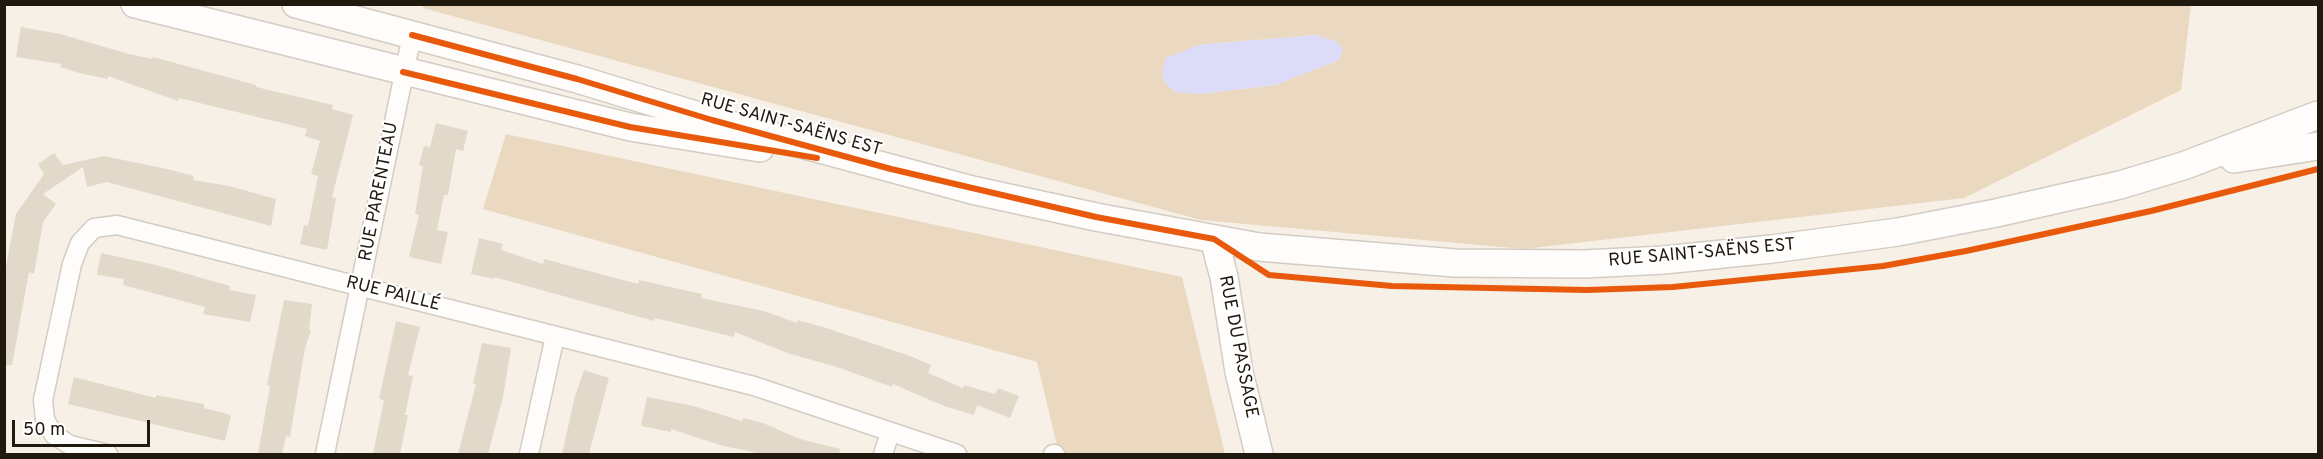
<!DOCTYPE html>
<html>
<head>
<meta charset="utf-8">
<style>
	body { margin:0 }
	#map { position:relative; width:2323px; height:459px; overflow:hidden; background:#f7f0e6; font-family:Overpass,sans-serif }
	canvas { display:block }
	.frame { position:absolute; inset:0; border:6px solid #20190e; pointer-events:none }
	.scale { position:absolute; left:12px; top:420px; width:138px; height:27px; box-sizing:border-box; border:3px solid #20190e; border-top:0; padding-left:8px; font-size:18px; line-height:21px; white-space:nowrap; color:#20190e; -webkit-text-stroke:4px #fff; paint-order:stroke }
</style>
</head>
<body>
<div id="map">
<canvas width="2323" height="459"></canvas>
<div class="frame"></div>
<div class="scale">50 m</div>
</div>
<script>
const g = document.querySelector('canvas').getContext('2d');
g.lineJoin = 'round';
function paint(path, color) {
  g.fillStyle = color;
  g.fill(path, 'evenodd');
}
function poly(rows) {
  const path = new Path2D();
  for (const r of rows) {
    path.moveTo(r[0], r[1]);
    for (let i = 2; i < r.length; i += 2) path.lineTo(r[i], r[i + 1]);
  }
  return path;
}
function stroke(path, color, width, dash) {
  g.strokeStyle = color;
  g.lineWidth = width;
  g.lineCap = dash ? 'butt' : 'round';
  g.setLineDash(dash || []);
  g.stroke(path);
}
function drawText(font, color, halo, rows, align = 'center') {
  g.font = font + ' Overpass,sans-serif';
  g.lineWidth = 4.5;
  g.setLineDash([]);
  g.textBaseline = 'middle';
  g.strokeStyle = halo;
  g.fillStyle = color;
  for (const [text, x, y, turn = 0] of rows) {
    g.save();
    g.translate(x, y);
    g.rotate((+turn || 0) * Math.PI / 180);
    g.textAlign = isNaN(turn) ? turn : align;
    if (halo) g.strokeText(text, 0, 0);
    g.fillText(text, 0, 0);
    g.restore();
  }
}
paint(poly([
	[424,4,2191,5,2181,90,1964,198,1524,249,1201,220,423,8],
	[1315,35,1336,41,1339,60,1275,85,1199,94,1198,45],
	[506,134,1182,277,1225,454,1059,454,1037,362,483,209]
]), '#ead8c0');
paint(poly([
	[1315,35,1336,41,1343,49,1339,60,1275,85,1199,94,1176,92,1165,84,1162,72,1166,58,1198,45]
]), '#dddcf8');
paint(poly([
	[21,27,60,34,129,54,152,59,153,57,256,85,256,87,333,105,332,109,353,115,332,197,336,198,327,250,300,244,304,225,308,226,318,176,311,174,320,141,305,136,307,129,179,98,178,101,108,76,108,79,79,73,60,67,61,64,16,57],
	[436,123,468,131,463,151,456,149,448,195,444,195,437,230,448,232,441,264,409,257,419,215,415,214,423,166,419,165,424,146,430,147],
	[54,153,63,165,104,156,167,169,194,176,193,180,229,186,276,199,271,226,107,182,87,187,83,167,43,194,56,204,43,222,34,274,29,272,12,365,4,365,4,277,16,214,44,174,38,164],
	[479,238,503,244,501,250,543,264,544,259,638,284,639,280,702,294,701,298,764,311,797,323,798,320,826,328,913,357,931,365,928,373,963,388,964,385,995,394,998,388,1019,396,1010,418,977,405,974,415,944,406,893,384,892,387,837,367,787,353,735,332,734,337,655,318,654,321,494,277,494,279,471,274],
	[101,253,156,265,230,286,229,290,256,295,250,322,203,314,205,307,123,285,124,279,97,275],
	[284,300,312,304,309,330,311,330,305,348,290,437,286,436,282,454,258,454,270,386,267,385],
	[396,321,420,327,408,375,413,376,405,415,408,415,400,454,373,454,384,400,379,399],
	[482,343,511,348,503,397,488,454,458,454,476,384,473,384],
	[584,370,609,378,589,454,562,454,575,396],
	[74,377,156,398,156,395,204,404,204,408,231,415,225,441,68,404],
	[647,397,694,406,742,421,743,418,763,423,800,439,840,449,839,454,763,454,723,446,671,429,671,432,641,426]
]), '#e2d9cb');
const street = poly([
	[108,454,70,445,54,435,45,420,43,400,72,264,80,243,94,228,117,225,754,386,957,454],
	[325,454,412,35],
	[529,454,555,336],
	[883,454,890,433],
	[1053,454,1055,454]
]);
const secondary = poly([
	[135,4,630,127,760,148],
	[296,4,577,79,712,120,972,190,1096,217,1259,247,1455,263,1584,264,1664,260,1772,249,1898,232,1996,213,2120,185,2183,166,2318,115],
	[2234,159,2318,146],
	[1214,239,1224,277,1239,372,1259,454]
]);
stroke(street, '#d3ccc3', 21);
stroke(secondary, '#d3ccc3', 30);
stroke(street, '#fefdfb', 18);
stroke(secondary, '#fefdfb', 27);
stroke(poly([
	[412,35,577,79,712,120,891,169,1096,217,1214,239,1269,275,1392,286,1587,290,1673,287,1883,266,1966,251,2151,211,2318,169],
	[403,72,630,127,817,158]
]), '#e8590c', 6);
drawText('18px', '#20190e', '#fff', [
	["RUE SAINT-SAËNS EST",791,126,16],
	["RUE PARENTEAU",380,192,-79],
	["RUE SAINT-SAËNS EST",1702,254,-5],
	["RUE PAILLÉ",393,295,14],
	["RUE DU PASSAGE",1237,347,79]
]);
</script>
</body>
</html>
